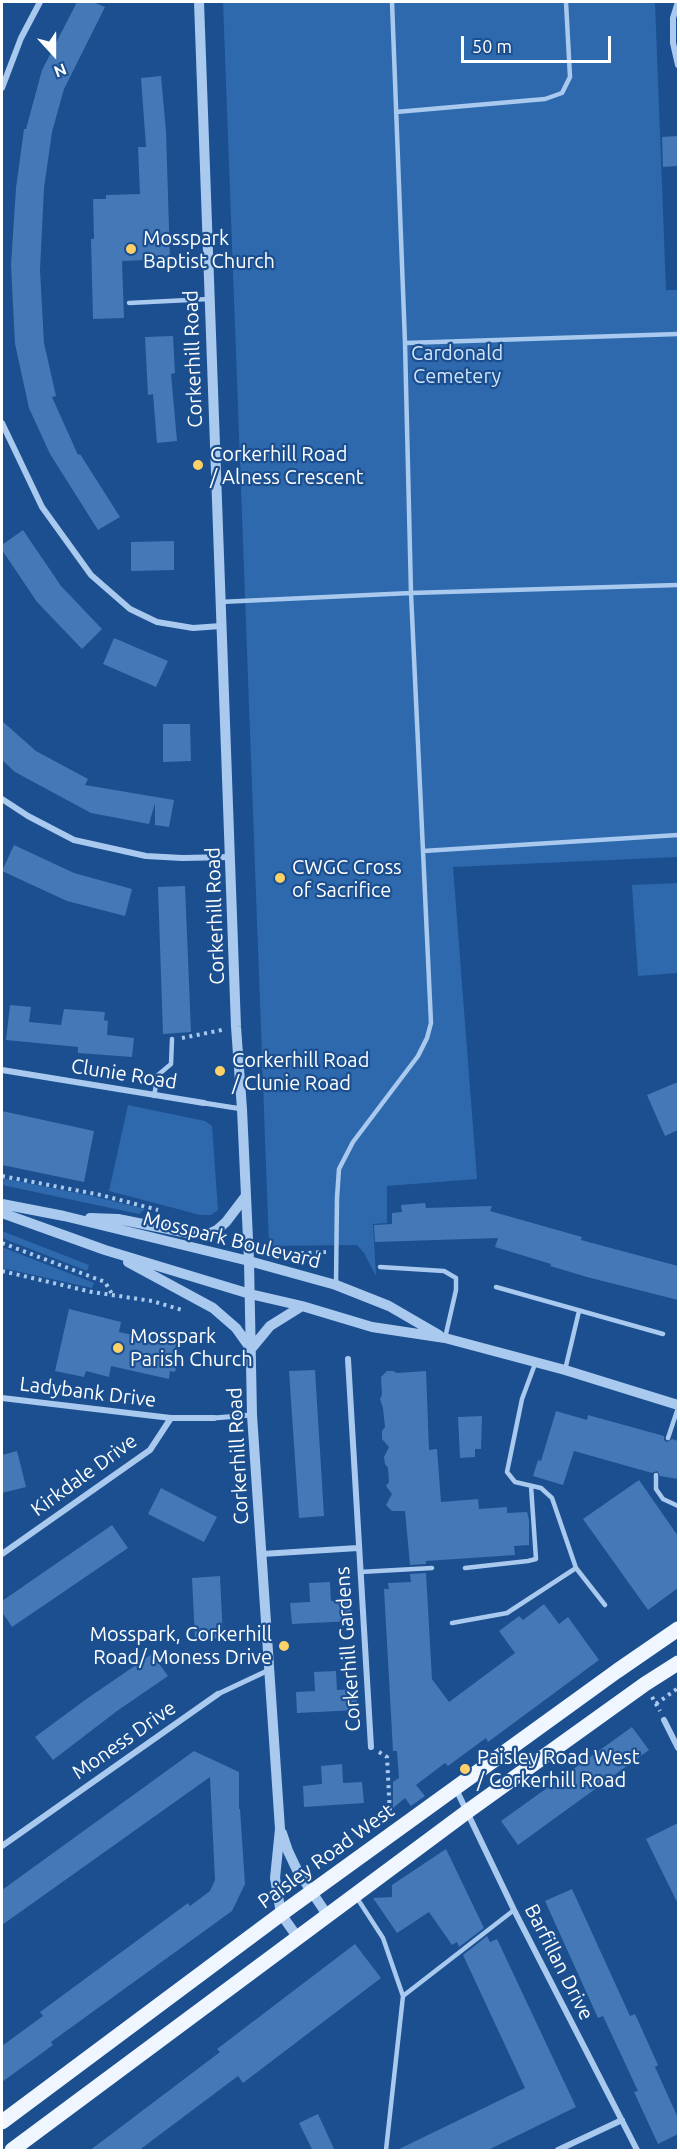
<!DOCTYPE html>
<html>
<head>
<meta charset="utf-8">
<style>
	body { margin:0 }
	#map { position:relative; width:680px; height:2152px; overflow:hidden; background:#1b4f8f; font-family:Ubuntu,sans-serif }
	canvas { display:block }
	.frame { position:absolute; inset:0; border:3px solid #fff; pointer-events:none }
	.north { position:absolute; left:24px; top:24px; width:60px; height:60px; -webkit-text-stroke:4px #1b4f8f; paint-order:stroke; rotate:159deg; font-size:16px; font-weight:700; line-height:24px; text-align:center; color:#fff }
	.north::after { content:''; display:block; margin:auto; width:21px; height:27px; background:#fff; clip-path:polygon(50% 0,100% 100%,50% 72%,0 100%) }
	.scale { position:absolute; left:461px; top:36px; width:150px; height:27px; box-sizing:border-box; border:3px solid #fff; border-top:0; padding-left:8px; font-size:18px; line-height:21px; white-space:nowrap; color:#fff; -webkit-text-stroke:4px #1b4f8f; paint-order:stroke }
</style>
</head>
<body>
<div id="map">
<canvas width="680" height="2152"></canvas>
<div class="frame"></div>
<div class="north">N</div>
<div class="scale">50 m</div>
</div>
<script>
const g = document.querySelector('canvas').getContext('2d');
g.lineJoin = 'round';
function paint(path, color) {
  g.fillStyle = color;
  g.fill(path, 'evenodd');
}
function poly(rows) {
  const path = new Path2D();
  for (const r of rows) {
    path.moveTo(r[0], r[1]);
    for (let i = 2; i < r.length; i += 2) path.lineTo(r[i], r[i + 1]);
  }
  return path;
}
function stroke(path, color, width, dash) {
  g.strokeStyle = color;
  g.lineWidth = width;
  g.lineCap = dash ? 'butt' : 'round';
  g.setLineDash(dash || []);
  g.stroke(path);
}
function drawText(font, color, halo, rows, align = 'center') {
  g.font = font + ' Ubuntu,sans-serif';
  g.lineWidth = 4.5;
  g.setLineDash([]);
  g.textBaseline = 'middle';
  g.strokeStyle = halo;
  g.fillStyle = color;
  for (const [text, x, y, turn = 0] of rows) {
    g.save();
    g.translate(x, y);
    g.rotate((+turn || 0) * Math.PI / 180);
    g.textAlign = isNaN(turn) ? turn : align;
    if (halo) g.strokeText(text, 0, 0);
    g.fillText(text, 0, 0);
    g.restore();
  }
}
paint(poly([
	[223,2,655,2,666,290,678,290,678,857,453,867,477,1179,387,1186,387,1223,373,1224,376,1276,364,1253,357,1245,269,1246],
	[678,883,678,973,638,976,632,885],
	[128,1105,205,1121,212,1126,218,1210,211,1215,200,1215,109,1191],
	[2,1178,92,1196,145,1209,139,1214,2,1185],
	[2,1231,89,1265,87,1271,2,1238],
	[2,1247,94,1283,92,1288,2,1268]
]), '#2e69ad');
paint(poly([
	[77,2,93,2,105,7,64,89,52,132,44,188,40,270,44,343,56,396,52,397,78,455,80,454,120,517,98,530,50,454,29,408,15,344,11,265,16,188,24,129,26,129,42,70],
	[161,76,166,132,170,259,122,261,124,318,93,319,91,239,94,239,93,199,106,199,106,195,140,194,138,147,146,147,141,78],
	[678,136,678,166,663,167,662,137],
	[173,336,175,373,171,374,177,441,157,443,153,394,148,395,145,337],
	[23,530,61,586,102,629,82,649,37,602,2,550,2,545],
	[174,541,174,570,131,571,131,542],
	[114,638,168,661,156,687,103,664],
	[2,721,36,751,88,779,85,785,174,800,169,827,155,825,155,803,149,824,91,813,15,772,2,760],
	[163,724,190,724,191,761,163,762],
	[14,845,74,873,132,889,125,916,67,901,2,871],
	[185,886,191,1032,163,1034,158,887],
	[10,1005,31,1007,29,1022,61,1025,64,1009,105,1012,104,1020,108,1021,107,1035,134,1038,132,1057,78,1053,78,1047,6,1040],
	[678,1082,678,1130,665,1136,647,1095],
	[2,1111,94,1131,84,1182,2,1165],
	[425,1203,426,1208,492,1206,490,1211,582,1237,581,1240,678,1266,678,1300,587,1277,550,1266,551,1264,495,1247,498,1238,375,1242,374,1225,392,1224,392,1213,402,1212,401,1205],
	[69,1309,121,1322,119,1332,165,1342,179,1330,174,1353,179,1354,175,1372,170,1371,169,1379,111,1366,109,1377,86,1371,84,1377,55,1371],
	[315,1370,324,1516,299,1518,289,1371],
	[387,1371,393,1371,397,1373,426,1371,429,1450,437,1449,441,1502,478,1499,479,1509,507,1507,507,1513,527,1512,529,1520,529,1545,514,1546,515,1555,426,1561,426,1564,410,1565,405,1511,392,1511,386,1505,392,1494,386,1486,389,1482,388,1468,385,1464,384,1457,389,1447,382,1439,382,1431,385,1427,383,1408,380,1399,382,1395,381,1377],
	[556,1411,587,1420,588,1415,664,1436,664,1440,667,1442,672,1439,678,1441,678,1479,660,1476,657,1471,652,1473,574,1451,563,1485,533,1476,538,1460,541,1461],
	[482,1416,481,1449,475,1449,475,1457,460,1458,458,1417],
	[17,1451,26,1487,2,1493,2,1455],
	[639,1480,678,1536,678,1588,648,1610,583,1519],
	[161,1488,217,1517,204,1542,148,1514],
	[112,1525,128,1548,12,1627,2,1612,2,1601],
	[426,1573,432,1679,449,1702,515,1653,499,1631,519,1616,523,1620,544,1604,559,1624,568,1617,599,1660,488,1742,486,1738,448,1766,445,1763,416,1785,425,1796,411,1806,405,1798,393,1808,393,1782,399,1778,397,1751,393,1751,384,1589,389,1589,388,1583,411,1582,410,1574],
	[220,1576,223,1638,195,1639,192,1578],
	[330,1582,331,1601,350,1600,352,1621,292,1624,290,1603,310,1602,309,1583],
	[152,1654,168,1676,117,1711,53,1760,35,1737,85,1700],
	[336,1671,337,1690,356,1689,357,1710,297,1713,296,1692,315,1691,314,1672],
	[632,1727,649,1750,518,1845,501,1821],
	[194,1751,239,1772,239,1809,240,1809,245,1884,232,1911,51,2042,53,2045,2,2082,2,2046,43,2016,40,2012,188,1903,190,1906,210,1891,215,1880,210,1777,2,1925,2,1890],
	[342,1764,343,1783,362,1782,364,1803,304,1807,303,1786,322,1784,321,1766],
	[678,1823,678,1904,646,1839],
	[446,1849,484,1928,459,1947,457,1942,452,1945,429,1912,397,1933,373,1898,392,1897,392,1885],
	[572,1889,630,2016,635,2014,658,2065,655,2067,678,2118,678,2134,658,2144,634,2092,638,2091,603,2016,598,2018,545,1901],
	[487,1936,490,1942,497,1939,576,2107,486,2151,395,2151,525,2088,463,1955],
	[355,1944,381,1978,243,2083,238,2076,138,2151,89,2151,220,2052,217,2049],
	[318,2114,335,2151,313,2151,299,2123]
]), '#4478b7');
stroke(poly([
	[182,1038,222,1030],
	[2,1176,101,1195,158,1210],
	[2,1243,105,1282,112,1294],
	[286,1254,326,1252],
	[2,1271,92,1292,152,1301,182,1310],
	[652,1697,660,1711],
	[656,1704,678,1688],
	[379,1752,387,1757,390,1815]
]), '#a9c9ee', 4, [3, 4.5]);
stroke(poly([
	[396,112,545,99,562,93,570,77,566,2],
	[129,303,209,299],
	[405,343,678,334],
	[220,602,411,593,678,585],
	[423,851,678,835],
	[154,1096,158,1075,171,1064,172,1039],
	[380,1267,444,1271,456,1278,456,1290,445,1338],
	[336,1284,337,1198,339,1169,353,1142,418,1056,427,1038,431,1023,411,593,405,343,392,2],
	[496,1287,663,1334],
	[535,1364,522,1399,507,1472,515,1482,541,1488,552,1498,576,1568,605,1605],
	[565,1370,579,1311],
	[668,1438,678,1408],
	[656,1475,656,1489,663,1499,678,1506],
	[465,1568,528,1561,536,1559,531,1486],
	[360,1572,432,1568],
	[452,1623,507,1613,576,1568],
	[357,1898,383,1938,403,1996,386,2150],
	[403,1996,514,1910]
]), '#a9c9ee', 4.5);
stroke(poly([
	[204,1103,242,1109],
	[214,1418,251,1415],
	[218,1694,269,1670]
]), '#a9c9ee', 5);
stroke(poly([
	[678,2,673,18,673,43,678,65],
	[2,88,21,38,40,2],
	[2,423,42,507,91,575,130,609,157,622,193,628,221,626],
	[2,799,28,816,74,840,146,856,182,858,231,857],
	[2,1070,204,1103],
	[348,1359,371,1747],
	[2,1398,171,1418],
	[2,1554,150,1450,171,1418,214,1418],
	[262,1554,358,1548],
	[664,1720,678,1748],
	[456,1789,514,1910,637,2150],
	[2,1846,218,1694],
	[558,2150,622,2120]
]), '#a9c9ee', 6);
stroke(poly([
	[199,2,236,1027,242,1109,249,1261,252,1415,280,1829,275,1878,281,1914,298,1938],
	[2,1204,64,1216,249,1261,336,1285,389,1306,439,1335],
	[2,1213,105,1250,250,1294,302,1306,372,1327,445,1338,565,1370,678,1405],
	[90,1218,118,1219,188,1233,208,1234,217,1230,226,1222,245,1197],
	[128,1262,213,1308,236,1328,251,1349],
	[251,1349,270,1326,302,1306],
	[282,1833,288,1851,297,1870,328,1916]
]), '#a9c9ee', 10);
stroke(poly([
	[2,2122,281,1914,617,1671,678,1629],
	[12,2150,468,1811,645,1684,678,1663]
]), '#f0f6ff', 15);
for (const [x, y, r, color] of [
	[131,249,6,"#ffd166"],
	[198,465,6,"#ffd166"],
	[280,878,6,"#ffd166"],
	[220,1071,6,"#ffd166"],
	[118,1348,6,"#ffd166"],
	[284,1646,6,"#ffd166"],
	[465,1769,6,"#ffd166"]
]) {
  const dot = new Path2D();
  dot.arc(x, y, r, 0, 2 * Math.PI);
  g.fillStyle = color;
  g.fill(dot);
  stroke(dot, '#1b4f8f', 2);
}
drawText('20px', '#fff', '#1b4f8f', [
	["Mosspark",143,238],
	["Baptist Church",143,261],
	["Corkerhill Road",210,454],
	["/ Alness Crescent",210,477],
	["CWGC Cross",292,867],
	["of Sacrifice",292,890],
	["Corkerhill Road",232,1060],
	["/ Clunie Road",232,1083],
	["Mosspark",130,1336],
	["Parish Church",130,1359],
	["Mosspark, Corkerhill",272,1634,"right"],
	["Road/ Moness Drive",272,1657,"right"],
	["Paisley Road West",477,1757],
	["/ Corkerhill Road",477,1780]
], 'left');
drawText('20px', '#cfe3fa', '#1b4f8f', [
	["Cardonald",457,353],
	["Cemetery",457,376]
]);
drawText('20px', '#fff', '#1b4f8f', [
	["Corkerhill Road",193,359,-92],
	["Corkerhill Road",215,916,-92],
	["Clunie Road",124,1074,9],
	["Mosspark Boulevard",232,1240,14],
	["Ladybank Drive",88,1392,7],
	["Corkerhill Road",238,1456,-93],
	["Kirkdale Drive",84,1475,-36],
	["Corkerhill Gardens",348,1649,-94],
	["Moness Drive",124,1740,-35],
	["Paisley Road West",326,1856,-36],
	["Barfillan Drive",559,1962,63]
]);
</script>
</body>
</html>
